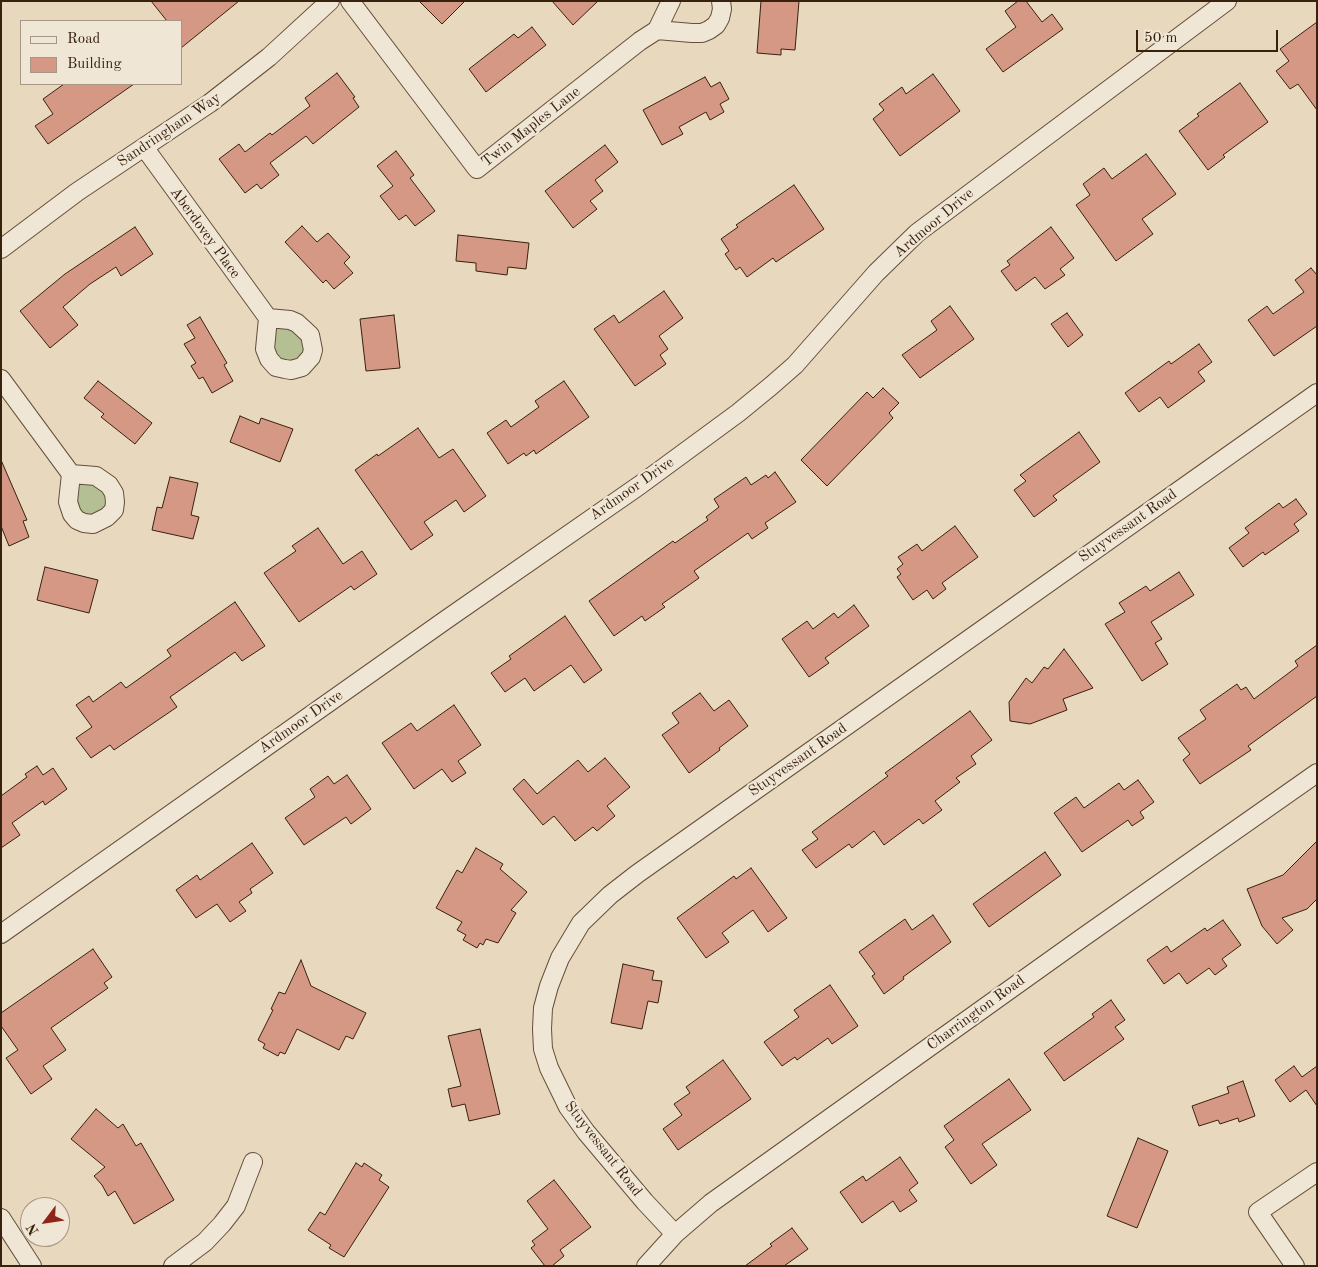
<!DOCTYPE html>
<html>
<head>
<meta charset="utf-8">
<style>
	body { margin:0 }
	#map { position:relative; width:1318px; height:1267px; overflow:hidden; background:#e8d8be; font-family:"Old Standard TT",serif }
	canvas { display:block }
	.frame { position:absolute; inset:0; border:2px solid #38210e; pointer-events:none }
	.legend { position:absolute; left:20px; top:20px; width:162px; height:65px; box-sizing:border-box; background:#f0e6d5; border:1px solid #a69785; margin:0; padding:6px 9px; list-style:none; font-size:15px; color:#38210e }
	.legend li { display:flex; align-items:center; gap:10px; height:25px }
	.legend b { width:25px; border:1px solid #a69785 }
	.north { position:absolute; left:20px; top:1197px; width:50px; height:50px; box-sizing:border-box; background:#f0e6d5; border:1px solid #a69785; border-radius:50%; rotate:239deg; font-size:14px; font-weight:700; line-height:20px; text-align:center; color:#38210e }
	.north::after { content:''; display:block; margin:auto; width:18px; height:22px; background:#8f2418; clip-path:polygon(50% 0,100% 100%,50% 72%,0 100%) }
	.scale { position:absolute; left:1136px; top:30px; width:142px; height:22px; box-sizing:border-box; border:2px solid #38210e; border-top:0; padding-left:6px; font-size:15px; line-height:18px; white-space:nowrap; color:#38210e; -webkit-text-stroke:4px #f0e6d5; paint-order:stroke }
</style>
</head>
<body>
<div id="map">
<canvas width="1318" height="1267"></canvas>
<div class="frame"></div>
<ul class="legend">
<li><b style="height:6px;background:#f0e6d5"></b>Road</li>
<li><b style="height:14px;background:#d59884"></b>Building</li>
</ul>
<div class="north">N</div>
<div class="scale">50 m</div>
</div>
<script>
const g = document.querySelector('canvas').getContext('2d');
g.lineJoin = 'round';
function paint(path, color) {
  g.fillStyle = color;
  g.fill(path, 'evenodd');
}
function poly(rows) {
  const path = new Path2D();
  for (const r of rows) {
    path.moveTo(r[0], r[1]);
    for (let i = 2; i < r.length; i += 2) path.lineTo(r[i], r[i + 1]);
  }
  return path;
}
function stroke(path, color, width, dash) {
  g.strokeStyle = color;
  g.lineWidth = width;
  g.lineCap = dash ? 'butt' : 'round';
  g.setLineDash(dash || []);
  g.stroke(path);
}
function drawText(font, color, halo, rows, align = 'center') {
  g.font = font + ' "Old Standard TT",serif';
  g.lineWidth = 4.5;
  g.setLineDash([]);
  g.textBaseline = 'middle';
  g.strokeStyle = halo;
  g.fillStyle = color;
  for (const [text, x, y, turn = 0] of rows) {
    g.save();
    g.translate(x, y);
    g.rotate((+turn || 0) * Math.PI / 180);
    g.textAlign = isNaN(turn) ? turn : align;
    if (halo) g.strokeText(text, 0, 0);
    g.fillText(text, 0, 0);
    g.restore();
  }
}
paint(poly([
	[278,328,291,329,302,335,304,348,302,354,298,358,292,361,285,361,279,358,275,353,273,347,275,331],
	[83,483,97,485,105,492,107,507,92,516,83,514,79,511,76,501,78,487]
]), '#b4bf93');
const building = poly([
	[151,1,239,1,181,48,181,21,167,21,151,1],
	[419,1,465,1,442,24,419,1],
	[552,1,598,1,573,25,552,1],
	[761,1,799,1,795,50,781,49,781,55,757,53,761,1],
	[1018,1,1026,1,1042,22,1052,14,1063,29,1003,72,986,49,1016,27,1005,11,1018,1],
	[1317,22,1317,110,1298,84,1290,89,1276,71,1289,61,1280,49,1317,22],
	[532,27,546,45,486,92,469,69,514,34,518,38,532,27],
	[337,73,355,97,353,98,359,107,313,144,306,136,270,163,279,175,261,189,257,184,245,193,219,159,239,144,245,152,270,133,272,135,310,106,305,98,337,73],
	[933,74,960,111,900,156,873,119,884,110,879,104,902,87,906,94,933,74],
	[705,77,711,87,720,82,729,99,720,104,724,112,710,120,706,112,679,127,683,134,662,145,643,110,705,77],
	[1240,83,1268,122,1223,155,1225,157,1208,170,1179,131,1199,116,1197,114,1240,83],
	[64,84,134,84,48,144,35,126,53,114,43,99,64,84],
	[605,145,618,162,595,180,603,191,590,201,597,209,573,228,545,191,605,145],
	[396,151,414,175,410,178,435,211,415,226,406,215,399,220,380,196,393,186,377,166,396,151],
	[1146,154,1176,194,1142,219,1153,234,1116,261,1076,205,1090,195,1083,184,1104,168,1112,179,1146,154],
	[794,185,824,229,776,262,773,258,747,277,740,267,736,270,725,254,729,251,721,239,738,227,736,225,794,185],
	[302,226,317,242,328,233,350,257,344,263,353,273,334,289,326,280,323,283,285,242,302,226],
	[135,227,153,254,121,276,116,267,90,284,63,307,78,325,50,348,20,311,65,274,135,227],
	[1051,227,1074,258,1060,269,1065,275,1045,289,1035,277,1016,291,1001,271,1010,265,1007,261,1051,227],
	[458,235,529,243,526,269,508,267,507,275,476,271,476,263,456,261,458,235],
	[1311,268,1317,275,1317,326,1274,356,1248,320,1267,306,1273,314,1304,292,1295,280,1311,268],
	[664,291,683,318,659,336,668,349,660,355,666,364,635,386,594,329,614,315,619,323,664,291],
	[950,306,974,339,920,378,902,355,937,330,931,321,950,306],
	[1067,313,1083,335,1068,347,1051,324,1067,313],
	[394,315,400,368,366,371,360,319,394,315],
	[200,317,227,363,224,365,233,381,212,393,203,377,199,379,191,366,196,363,184,344,195,338,187,325,200,317],
	[1199,344,1212,362,1198,372,1205,381,1168,408,1160,397,1139,412,1125,393,1169,361,1171,364,1199,344],
	[98,381,152,423,135,444,101,417,104,414,84,398,98,381],
	[564,381,589,417,536,454,534,450,526,456,524,453,508,464,487,433,506,420,511,427,539,407,535,401,564,381],
	[883,388,899,403,889,413,893,418,827,486,801,460,867,392,873,398,883,388],
	[240,416,259,424,261,418,293,429,280,462,230,442,240,416],
	[418,428,439,458,453,449,486,496,464,512,456,500,424,522,433,535,411,550,355,470,377,454,378,456,418,428],
	[1079,432,1100,462,1053,496,1057,500,1034,517,1014,490,1026,481,1020,475,1079,432],
	[1,460,27,520,23,521,29,537,9,546,1,526,1,460],
	[775,472,796,502,765,523,768,528,752,539,748,533,694,571,699,578,662,604,665,607,645,621,642,616,614,636,589,601,673,541,675,543,708,520,706,517,719,507,714,499,746,477,751,485,766,475,768,478,775,472],
	[170,477,198,483,191,515,199,517,193,539,152,530,157,507,162,508,170,477],
	[1296,499,1307,514,1294,524,1299,531,1265,555,1263,552,1243,567,1229,548,1249,533,1245,528,1279,503,1283,508,1296,499],
	[955,526,978,557,942,583,946,589,933,599,927,590,913,600,897,577,901,574,897,569,903,564,898,557,917,544,922,551,955,526],
	[318,528,343,564,362,551,377,574,354,590,351,586,299,622,264,573,296,551,292,546,318,528],
	[45,567,98,580,89,613,37,600,45,567],
	[1179,572,1194,595,1151,622,1162,639,1155,643,1168,664,1142,681,1105,624,1125,612,1119,603,1146,586,1150,591,1179,572],
	[235,602,265,646,242,661,235,652,170,697,177,707,114,750,110,745,91,758,76,738,92,727,76,705,89,696,93,702,121,682,126,688,171,656,167,650,235,602],
	[854,605,869,626,825,658,829,663,809,677,782,639,807,621,813,629,834,613,838,618,854,605],
	[565,616,602,670,584,683,571,665,534,691,525,678,505,692,491,673,511,659,509,656,565,616],
	[1317,645,1317,696,1248,746,1251,750,1200,784,1183,760,1190,754,1178,738,1206,719,1200,710,1237,684,1241,690,1246,687,1254,699,1298,666,1295,661,1317,645],
	[1064,649,1093,688,1063,699,1067,710,1030,724,1010,721,1009,702,1026,678,1032,683,1044,667,1048,669,1064,649],
	[700,693,714,711,729,700,748,726,719,748,720,750,689,773,662,735,679,723,672,713,700,693],
	[454,705,481,745,458,761,466,773,452,782,442,769,414,789,382,743,411,723,417,731,454,705],
	[970,711,992,740,971,756,976,764,956,778,960,782,935,801,942,810,923,824,919,819,884,845,874,831,852,848,849,844,816,868,802,850,818,839,812,832,888,776,885,773,970,711],
	[605,758,630,787,607,806,615,816,597,831,593,827,575,841,554,816,543,825,513,789,524,779,537,794,578,760,588,772,605,758],
	[37,766,43,775,53,768,67,789,45,805,43,801,12,823,20,835,1,848,1,796,27,777,25,774,37,766],
	[347,775,371,809,351,824,346,817,304,845,285,818,315,797,310,789,328,776,334,784,347,775],
	[1138,780,1154,802,1140,812,1144,818,1132,826,1128,820,1082,852,1054,813,1076,797,1084,808,1119,783,1124,790,1138,780],
	[1317,841,1317,899,1307,909,1282,918,1293,930,1277,944,1262,926,1247,889,1283,875,1317,841],
	[252,843,273,873,250,889,252,893,239,902,246,911,230,922,217,904,196,918,176,890,197,875,200,880,252,843],
	[476,848,503,864,500,869,527,892,511,910,516,913,498,943,486,939,483,945,480,943,477,948,463,940,466,935,457,930,462,922,436,908,457,870,462,873,476,848],
	[1045,852,1061,875,989,927,973,904,1045,852],
	[751,868,787,918,768,932,753,910,722,933,729,942,706,958,677,918,734,876,736,879,751,868],
	[933,915,951,942,903,977,904,979,884,994,872,976,875,974,859,952,905,919,912,930,933,915],
	[1223,920,1241,945,1222,959,1227,966,1215,975,1209,968,1187,984,1179,973,1164,984,1147,960,1167,946,1171,952,1205,928,1207,931,1223,920],
	[93,949,112,977,104,983,108,988,51,1028,66,1050,43,1066,52,1079,31,1094,6,1058,18,1050,1,1026,1,1013,93,949],
	[301,960,311,986,366,1013,353,1039,346,1036,339,1050,297,1029,285,1054,280,1052,278,1056,263,1048,265,1044,258,1040,273,1010,271,1009,279,992,285,994,301,960],
	[623,964,654,971,652,980,662,981,658,1003,648,1001,642,1029,611,1023,623,964],
	[830,985,858,1026,832,1044,828,1038,797,1060,795,1057,782,1066,764,1042,799,1017,794,1010,830,985],
	[1111,1000,1125,1020,1115,1027,1124,1039,1064,1081,1044,1053,1094,1017,1092,1014,1111,1000],
	[480,1029,500,1114,469,1121,465,1104,452,1107,448,1089,461,1086,448,1036,480,1029],
	[723,1060,751,1099,678,1150,663,1129,682,1115,674,1104,690,1093,686,1087,723,1060],
	[1294,1066,1302,1077,1317,1066,1317,1106,1306,1090,1290,1102,1275,1080,1294,1066],
	[1009,1079,1031,1110,982,1144,997,1165,971,1184,945,1147,954,1140,944,1126,1009,1079],
	[1243,1081,1255,1116,1239,1122,1238,1118,1220,1124,1218,1120,1199,1126,1192,1106,1229,1093,1227,1087,1243,1081],
	[96,1109,118,1128,123,1124,136,1146,141,1143,174,1200,134,1224,115,1191,108,1196,102,1185,94,1176,105,1167,71,1139,96,1109],
	[1138,1138,1168,1151,1137,1228,1107,1216,1138,1138],
	[900,1157,918,1183,909,1190,917,1201,900,1212,893,1201,862,1223,840,1192,863,1176,866,1181,900,1157],
	[356,1163,362,1167,364,1163,382,1175,379,1180,389,1187,344,1257,329,1248,331,1245,308,1230,320,1212,325,1215,356,1163],
	[554,1180,591,1227,560,1250,564,1256,552,1266,545,1266,531,1248,535,1245,532,1241,548,1229,527,1201,554,1180],
	[792,1228,808,1249,784,1266,745,1266,772,1246,770,1244,792,1228]
]);
paint(building, '#d59884');
stroke(building, '#38210e', 1);
const minor = poly([
	[350,1,477,169,640,41,657,30,671,1],
	[657,30,692,33,702,33,709,30,716,25,720,18,722,9,721,1],
	[144,147,268,318,265,349,269,359,276,367,285,369,291,370,302,367,311,357,313,350,310,335,297,323,290,320,268,318],
	[1,249,77,192,210,103,269,57,330,1],
	[1,379,71,474,68,502,72,514,77,520,84,523,93,524,107,517,114,510,115,502,114,493,109,485,96,476,71,474],
	[1,934,447,619,640,485,738,413,771,386,795,365,876,273,917,233,1227,1],
	[1,1218,32,1266],
	[675,1234,645,1202,586,1132,568,1107,549,1068,543,1049,542,1029,543,1008,549,986,560,958,581,923,610,895,637,874,1317,393],
	[173,1266,205,1242,222,1224,236,1206,253,1162],
	[646,1266,675,1234,711,1203,1082,938,1317,773],
	[1295,1266,1258,1212,1317,1172]
]);
stroke(minor, '#644f3a', 20);
stroke(minor, '#f0e6d5', 18);
drawText('15px', '#38210e', '#f0e6d5', [
	["Twin Maples Lane",531,127,-38],
	["Sandringham Way",169,130,-34],
	["Ardmoor Drive",934,223,-40],
	["Aberdovey Place",205,233,54],
	["Ardmoor Drive",632,489,-35],
	["Stuyvessant Road",1128,526,-35],
	["Ardmoor Drive",301,722,-35],
	["Stuyvessant Road",798,760,-35],
	["Charrington Road",976,1013,-36],
	["Stuyvessant Road",603,1149,52]
]);
</script>
</body>
</html>
